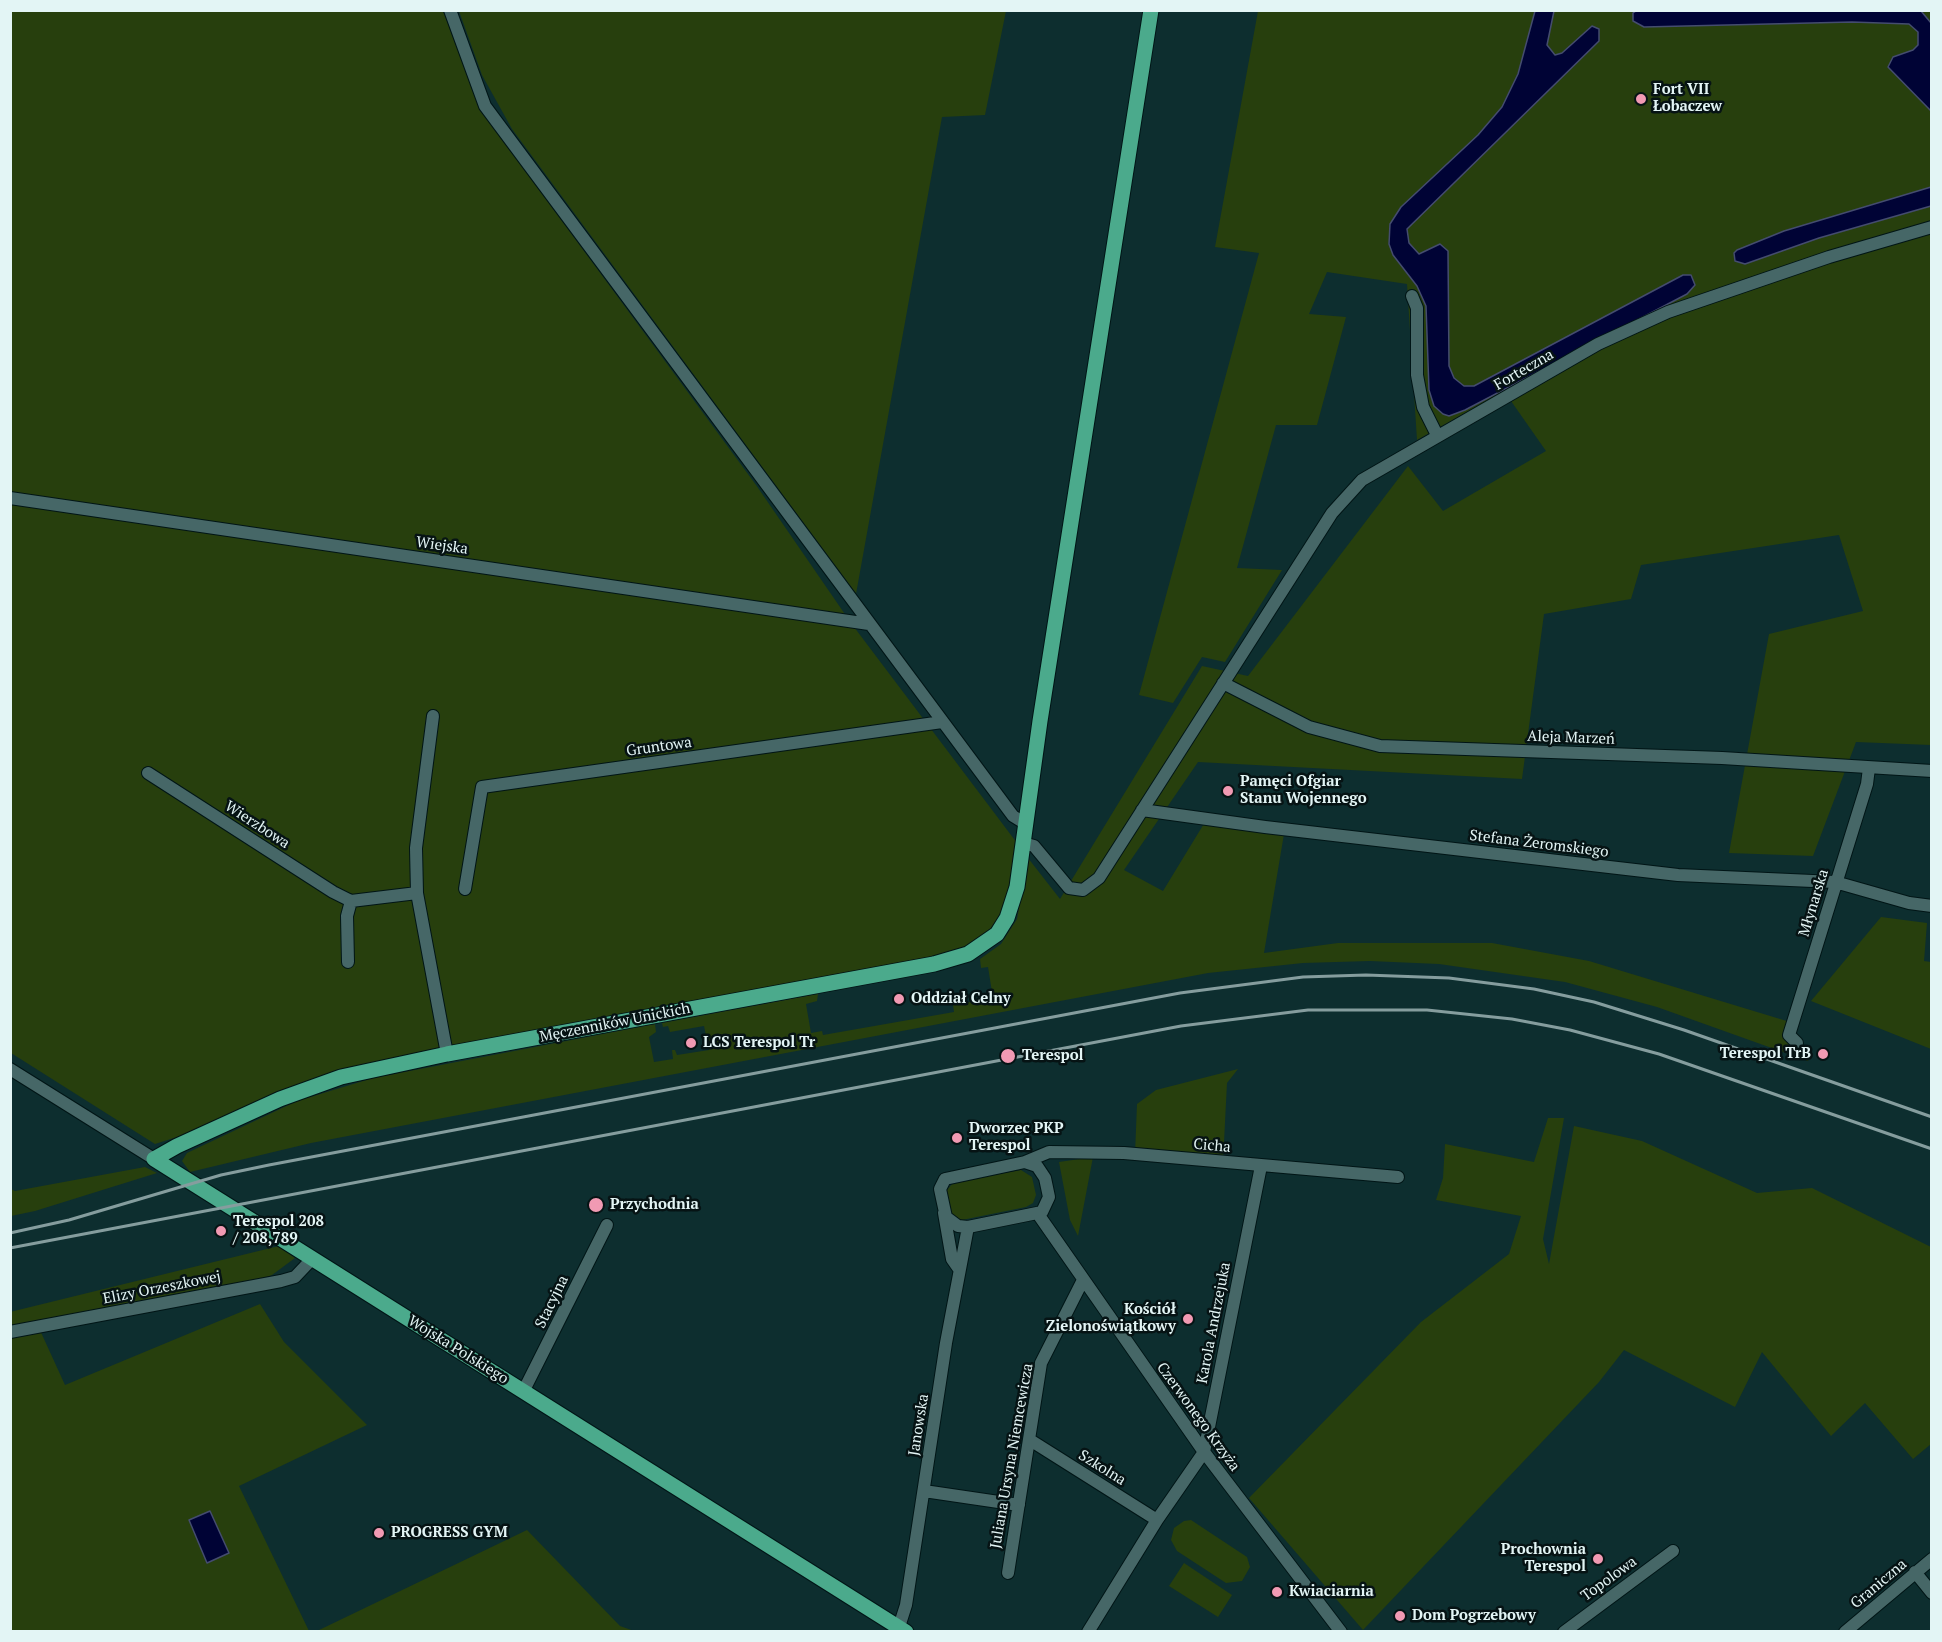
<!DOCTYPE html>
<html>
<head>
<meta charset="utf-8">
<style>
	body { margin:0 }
	#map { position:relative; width:1942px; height:1642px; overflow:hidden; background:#0d2e2f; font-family:"PT Serif",serif }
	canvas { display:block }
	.frame { position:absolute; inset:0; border:12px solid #e3f5f5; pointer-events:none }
</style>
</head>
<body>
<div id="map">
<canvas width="1942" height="1642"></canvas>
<div class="frame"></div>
</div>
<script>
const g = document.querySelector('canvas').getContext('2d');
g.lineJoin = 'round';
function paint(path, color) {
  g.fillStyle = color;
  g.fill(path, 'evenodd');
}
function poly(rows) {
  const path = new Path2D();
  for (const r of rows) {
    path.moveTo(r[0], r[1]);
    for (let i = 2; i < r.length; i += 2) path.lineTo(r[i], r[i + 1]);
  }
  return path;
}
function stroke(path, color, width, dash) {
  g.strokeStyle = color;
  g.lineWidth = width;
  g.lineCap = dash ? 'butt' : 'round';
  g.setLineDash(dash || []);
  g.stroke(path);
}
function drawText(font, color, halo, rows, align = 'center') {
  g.font = font + ' "PT Serif",serif';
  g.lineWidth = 5;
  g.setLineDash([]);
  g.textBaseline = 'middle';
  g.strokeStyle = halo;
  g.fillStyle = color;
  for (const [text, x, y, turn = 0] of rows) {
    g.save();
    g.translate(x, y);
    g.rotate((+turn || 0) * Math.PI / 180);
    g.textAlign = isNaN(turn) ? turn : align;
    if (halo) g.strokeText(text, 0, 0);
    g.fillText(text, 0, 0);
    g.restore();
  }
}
paint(poly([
	[10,11,443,11,472,88,501,138,756,485,851,623,1017,843,1006,907,989,933,956,952,472,1043,155,1144,11,1053],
	[459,11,1006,11,985,115,942,117,856,594,512,129,482,75],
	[1258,11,1931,11,1931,745,1856,742,1813,856,1729,853,1769,634,1863,611,1839,535,1641,565,1631,599,1544,614,1522,779,1198,762,1124,870,1163,891,1205,822,1284,834,1264,953,1338,943,1492,943,1589,961,1790,1022,1785,1040,1794,1043,1792,1051,1809,1057,1808,1061,1657,1007,1565,982,1439,964,1370,961,1303,963,1208,973,311,1143,190,1172,182,1161,187,1153,297,1101,373,1078,655,1024,656,1032,649,1037,654,1062,673,1059,672,1050,675,1050,677,1055,709,1050,704,1026,670,1032,668,1026,663,1027,662,1023,818,994,817,1001,806,1004,811,1033,822,1031,823,1035,954,1012,953,1005,986,999,992,992,988,967,981,968,980,959,1001,944,1017,919,1028,858,1060,899,1202,666,1248,676,1408,466,1443,511,1546,451,1504,391,1417,440,1407,284,1327,272,1309,314,1346,317,1317,425,1276,425,1237,568,1282,570,1225,662,1202,657,1173,703,1139,695,1259,253,1215,247],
	[1881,917,1927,923,1924,961,1931,962,1931,1049,1811,1001],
	[1238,1069,1227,1083,1223,1162,1135,1154,1137,1104,1156,1090],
	[1548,1118,1564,1118,1543,1239,1549,1264,1574,1126,1642,1141,1757,1193,1812,1188,1931,1247,1931,1444,1913,1459,1865,1403,1831,1436,1762,1352,1735,1407,1624,1350,1599,1382,1363,1630,1249,1498,1421,1322,1509,1254,1521,1216,1436,1200,1443,1178,1445,1144,1534,1162],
	[1093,1157,1078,1236,1070,1220,1059,1162],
	[145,1167,157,1173,35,1211,11,1216,11,1189,15,1191],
	[1021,1170,1032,1177,1036,1195,1033,1203,1026,1207,962,1220,953,1217,949,1210,945,1192,954,1182],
	[279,1246,295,1258,272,1275,243,1288,39,1328,65,1385,260,1304,284,1342,367,1425,239,1486,309,1631,11,1631,10,1312],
	[1191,1520,1247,1557,1250,1567,1242,1581,1226,1583,1177,1551,1171,1540,1174,1528,1184,1521],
	[527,1530,620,1626,634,1631,317,1631],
	[1184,1563,1232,1595,1218,1617,1169,1586]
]), '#273f0d');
const water = poly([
	[1535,11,1554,11,1547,45,1555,55,1562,53,1592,26,1599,29,1599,41,1407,229,1409,243,1419,254,1440,244,1448,251,1449,366,1454,378,1464,386,1474,386,1683,275,1691,275,1695,285,1687,294,1465,410,1449,416,1443,414,1434,406,1429,390,1426,306,1417,286,1393,255,1389,244,1390,224,1401,207,1478,135,1502,107,1518,74,1535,11],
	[1636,11,1921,11,1931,23,1931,111,1888,67,1893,57,1913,50,1918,45,1918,32,1909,24,1852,22,1644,27,1633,21,1633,13,1636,11],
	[1931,187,1931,206,1819,238,1745,264,1735,261,1734,253,1737,250,1784,231,1931,187],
	[210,1511,229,1553,207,1563,189,1520,210,1511]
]);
paint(water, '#000335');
stroke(water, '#444c6f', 1.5);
const minor = poly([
	[450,10,485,106,1013,816,1026,824],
	[1412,296,1417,308,1417,375,1423,407,1437,435],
	[10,498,869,624],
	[1223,683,1309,727,1380,746,1722,758,1932,771],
	[433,716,416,848,417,893,447,1054],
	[148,773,333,892,351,901,417,893],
	[1142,810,1265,827,1678,875,1835,882,1909,903,1932,906],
	[1023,843,1034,846,1069,888,1083,890,1099,878,1332,513,1362,480,1598,344,1668,312,1829,257,1932,227],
	[465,889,482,787,942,722],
	[348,962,347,916,351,901],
	[1797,1043,1789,1035,1867,784,1869,768],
	[10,1069,154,1159],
	[1025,1162,1049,1152,1124,1153,1398,1177],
	[1025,1162,1037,1166,1045,1178,1049,1197,1042,1212,968,1227,958,1226,946,1217,940,1189,945,1179,1025,1162],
	[944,1213,952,1259,959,1269],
	[1038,1214,1204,1452,1341,1632],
	[10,1332,281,1281,295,1277,312,1259],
	[523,1392,607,1225],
	[1030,1440,1157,1520],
	[924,1491,1019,1505],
	[1915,1572,1932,1593],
	[1008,1573,1041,1363,1083,1280],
	[899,1627,906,1605,946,1343,968,1227],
	[1088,1632,1157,1520,1204,1452,1261,1166],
	[1564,1632,1673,1551],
	[1845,1632,1932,1559]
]);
const major = poly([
	[906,1632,154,1159,177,1146,280,1099,341,1077,447,1054,934,964,968,954,997,934,1007,918,1017,887,1040,721,1151,10]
]);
stroke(minor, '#001516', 14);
stroke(major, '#001516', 17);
stroke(minor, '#466767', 12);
stroke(major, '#4baa8c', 15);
stroke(poly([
	[10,1233,69,1220,221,1175,269,1165,1180,993,1303,977,1366,975,1449,978,1534,989,1594,1002,1684,1030,1932,1117],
	[10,1248,1181,1026,1308,1010,1427,1010,1512,1019,1570,1030,1659,1054,1932,1149]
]), '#859d9e', 3);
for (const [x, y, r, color] of [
	[1641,99,6,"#f19ab3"],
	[1228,791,6,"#f19ab3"],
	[899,999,6,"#f19ab3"],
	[691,1043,6,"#f19ab3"],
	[1823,1054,6,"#f19ab3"],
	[1008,1056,8,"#f19ab3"],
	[957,1138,6,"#f19ab3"],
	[596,1205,8,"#f19ab3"],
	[221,1231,6,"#f19ab3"],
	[1188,1319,6,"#f19ab3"],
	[379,1533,6,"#f19ab3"],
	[1598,1559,6,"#f19ab3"],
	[1277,1592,6,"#f19ab3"],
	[1400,1616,6,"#f19ab3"]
]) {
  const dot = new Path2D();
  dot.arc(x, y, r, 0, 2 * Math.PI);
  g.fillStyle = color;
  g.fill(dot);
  stroke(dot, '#061314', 2);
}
drawText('bold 15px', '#e3f5f5', '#061314', [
	["Fort VII",1653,90],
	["Łobaczew",1653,107],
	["Pamęci Ofgiar",1240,782],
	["Stanu Wojennego",1240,799],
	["Oddział Celny",911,999],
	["LCS Terespol Tr",703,1043],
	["Terespol TrB",1811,1054,"right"],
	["Terespol",1022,1056],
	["Dworzec PKP",969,1129],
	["Terespol",969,1146],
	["Przychodnia",610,1205],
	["Terespol 208",233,1222],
	["/ 208,789",233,1239],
	["Kościół",1176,1310,"right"],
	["Zielonoświątkowy",1176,1327,"right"],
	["PROGRESS GYM",391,1533],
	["Prochownia",1586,1550,"right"],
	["Terespol",1586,1567,"right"],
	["Kwiaciarnia",1289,1592],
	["Dom Pogrzebowy",1412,1616]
], 'left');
drawText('15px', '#e3f5f5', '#061314', [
	["Forteczna",1524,370,-30],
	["Wiejska",442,546,8],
	["Aleja Marzeń",1571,738,2],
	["Gruntowa",659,747,-8],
	["Wierzbowa",257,825,33],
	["Stefana Żeromskiego",1539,844,7],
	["Młynarska",1814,903,-73],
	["Męczenników Unickich",615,1023,-11],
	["Cicha",1212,1146,5],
	["Elizy Orzeszkowej",162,1288,-11],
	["Stacyjna",552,1302,-64],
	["Karola Andrzejuka",1214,1323,-79],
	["Wojska Polskiego",458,1350,32],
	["Czerwonego Krzyża",1198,1417,54],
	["Janowska",919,1425,-81],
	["Juliana Ursyna Niemcewicza",1012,1456,-80],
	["Szkolna",1102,1468,32],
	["Topolowa",1609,1579,-36],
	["Graniczna",1879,1584,-40]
]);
</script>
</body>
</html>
